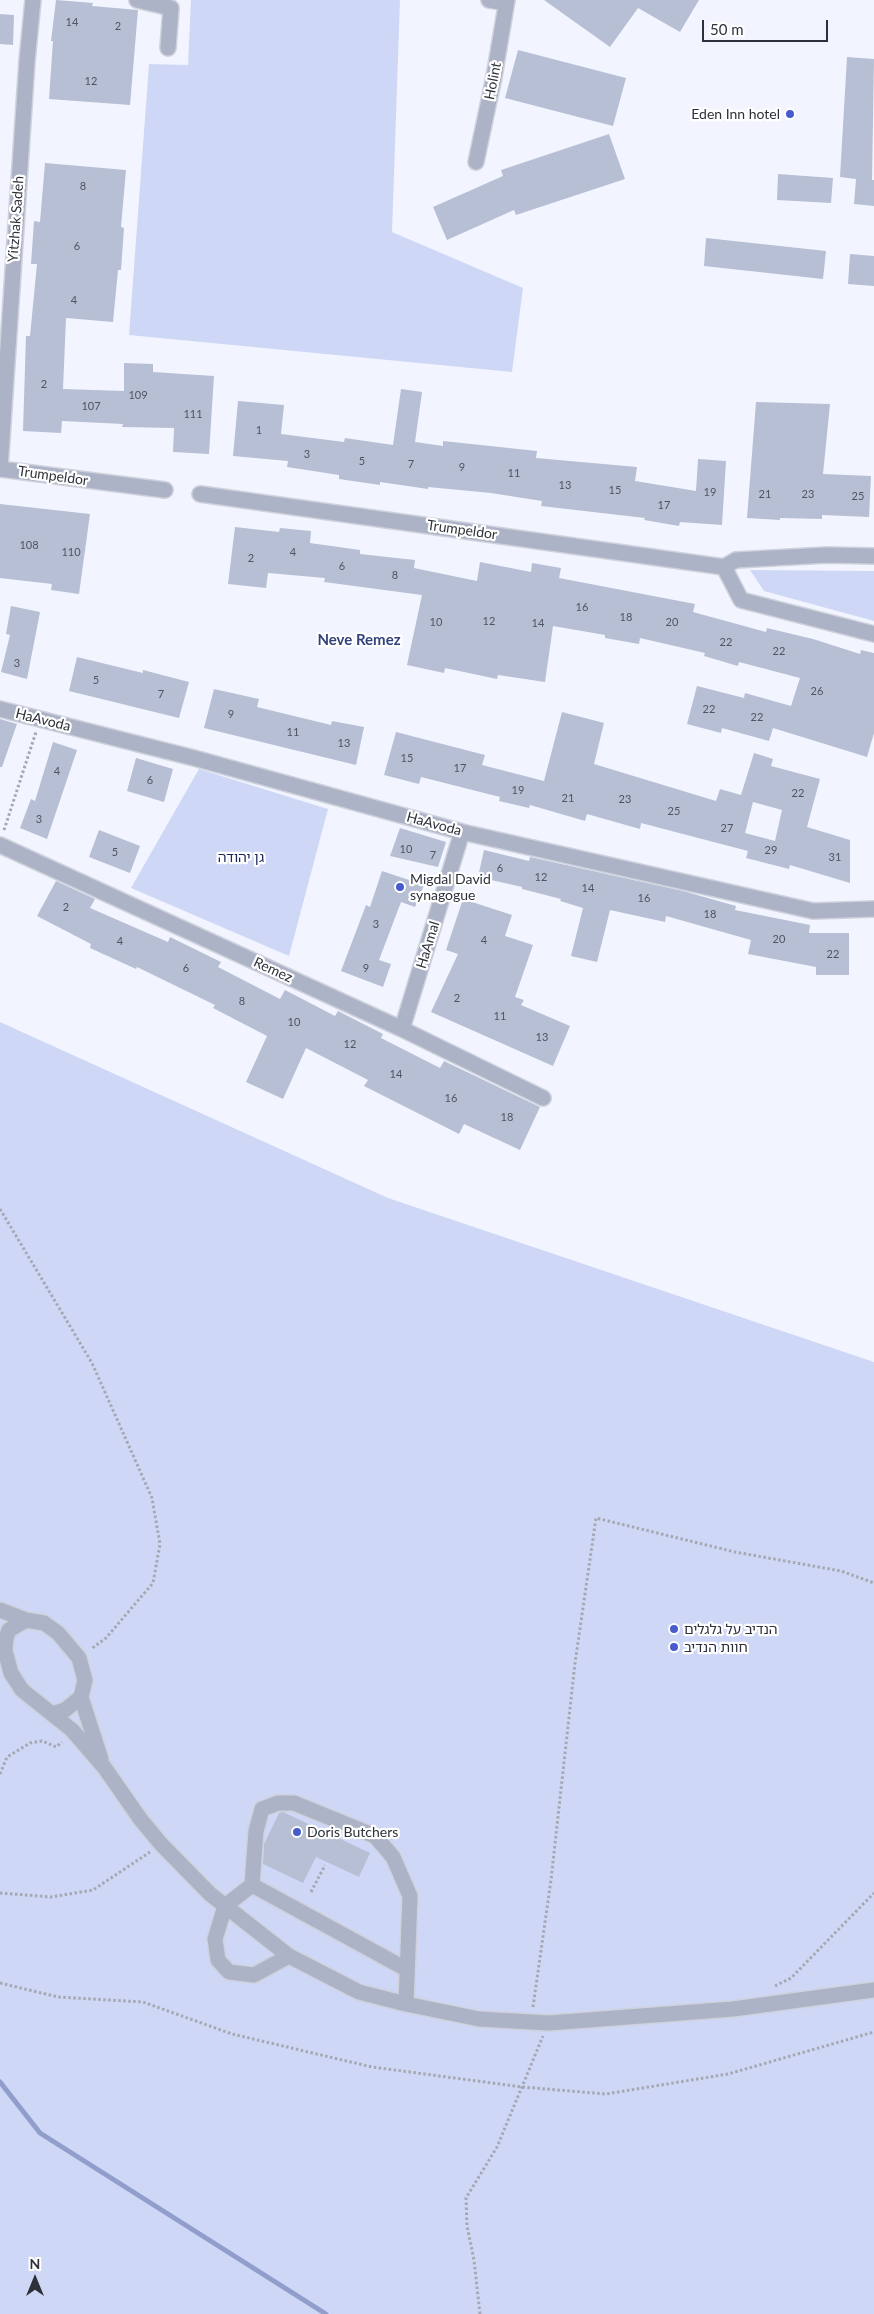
<!DOCTYPE html>
<html>
<head>
<meta charset="utf-8">
<style>
	body { margin:0 }
	#map { position:relative; width:874px; height:2314px; overflow:hidden; background:#f2f5ff; font-family:Lato,sans-serif }
	canvas { display:block }
	.north { position:absolute; left:10px; top:2254px; width:50px; height:50px; -webkit-text-stroke:4px #fff; paint-order:stroke; rotate:0deg; font-size:14px; font-weight:700; line-height:20px; text-align:center; color:#2e313a }
	.north::after { content:''; display:block; margin:auto; width:18px; height:22px; background:#2e313a; clip-path:polygon(50% 0,100% 100%,50% 72%,0 100%) }
	.scale { position:absolute; left:702px; top:20px; width:126px; height:22px; box-sizing:border-box; border:2px solid #2e313a; border-top:0; padding-left:6px; font-size:15px; line-height:18px; white-space:nowrap; color:#2e313a; -webkit-text-stroke:4px #fff; paint-order:stroke }
</style>
</head>
<body>
<div id="map">
<canvas width="874" height="2314"></canvas>
<div class="north">N</div>
<div class="scale">50 m</div>
</div>
<script>
const g = document.querySelector('canvas').getContext('2d');
g.lineJoin = 'round';
function paint(path, color) {
  g.fillStyle = color;
  g.fill(path, 'evenodd');
}
function poly(rows) {
  const path = new Path2D();
  for (const r of rows) {
    path.moveTo(r[0], r[1]);
    for (let i = 2; i < r.length; i += 2) path.lineTo(r[i], r[i + 1]);
  }
  return path;
}
function stroke(path, color, width, dash) {
  g.strokeStyle = color;
  g.lineWidth = width;
  g.lineCap = dash ? 'butt' : 'round';
  g.setLineDash(dash || []);
  g.stroke(path);
}
function drawText(font, color, halo, rows, align = 'center') {
  g.font = font + ' Lato,"Noto Sans Hebrew",sans-serif';
  g.lineWidth = 4.5;
  g.setLineDash([]);
  g.textBaseline = 'middle';
  g.strokeStyle = halo;
  g.fillStyle = color;
  for (const [text, x, y, turn = 0] of rows) {
    g.save();
    g.translate(x, y);
    g.rotate((+turn || 0) * Math.PI / 180);
    g.textAlign = isNaN(turn) ? turn : align;
    if (halo) g.strokeText(text, 0, 0);
    g.fillText(text, 0, 0);
    g.restore();
  }
}
paint(poly([
	[191,0,400,0,392,232,523,288,512,372,129,335,149,64,188,65],
	[750,570,874,571,874,621,764,591],
	[199,769,328,809,289,956,131,888],
	[0,1022,388,1198,874,1362,874,2314,0,2314]
]), '#ced8f6');
stroke(poly([
	[0,2082,40,2133,326,2314]
]), '#919ecb', 5);
paint(poly([
	[56,0,93,3,92,6,138,10,130,105,49,99,53,41,51,41],
	[544,0,699,0,680,32,638,8,610,47],
	[0,14,14,15,13,45,0,44],
	[518,50,626,78,613,126,505,98],
	[847,57,874,59,872,180,874,180,874,206,854,204,856,179,840,177],
	[609,134,625,179,516,215,514,210,447,240,433,207,503,176,501,170],
	[45,163,126,170,121,227,124,228,121,270,118,270,113,322,66,318,63,389,124,391,124,363,153,364,153,372,214,376,209,454,173,452,174,428,122,427,123,424,62,421,61,433,23,431,26,336,30,336,37,264,31,264,34,221,40,222],
	[778,174,833,178,831,203,777,200],
	[706,238,826,251,823,279,704,266],
	[850,254,874,256,874,286,848,284],
	[401,389,422,392,415,442,443,446,443,441,537,451,536,458,637,467,635,481,696,491,698,459,726,461,722,525,680,522,679,526,644,520,645,518,541,506,542,501,491,493,428,487,428,489,380,482,380,485,339,479,339,475,287,467,288,461,233,456,238,401,284,405,281,434,344,442,345,438,393,445],
	[756,402,830,404,823,474,871,476,869,517,822,515,822,519,780,518,780,520,747,518],
	[0,504,90,514,79,594,51,590,52,584,0,578],
	[235,527,279,532,280,528,311,531,310,543,360,550,360,554,415,560,414,568,477,581,480,562,531,572,532,563,561,568,559,578,695,604,693,612,766,632,767,628,813,639,860,654,861,650,874,653,874,733,867,757,773,728,769,741,722,728,721,733,687,724,697,686,744,698,745,693,791,706,800,678,739,662,738,666,704,656,705,653,640,638,639,644,605,638,605,635,553,626,545,682,498,675,497,679,445,668,444,673,407,665,422,595,324,582,325,578,268,573,266,588,228,584],
	[11,606,40,612,27,679,1,672,10,635,6,634],
	[77,657,143,673,143,670,189,682,179,718,69,691],
	[214,689,259,699,257,707,331,725,332,721,364,727,356,765,204,728],
	[562,712,604,723,594,764,716,801,720,789,741,795,754,753,773,759,771,766,820,779,807,827,850,840,850,883,790,865,789,869,746,858,748,851,641,823,640,829,587,814,585,821,530,805,529,808,499,801,500,797,421,777,419,784,384,775,396,732,485,755,482,765,544,781],
	[753,802,782,810,775,841,745,833],
	[0,719,17,724,2,767,0,767],
	[53,742,77,750,47,839,20,828,31,799,35,801],
	[136,758,173,769,164,802,127,791],
	[400,828,446,842,438,867,390,856],
	[99,830,140,846,130,873,89,857],
	[484,850,529,861,530,857,683,891,736,906,735,910,810,925,809,933,849,933,849,975,816,975,816,967,748,954,751,940,666,916,665,922,610,910,597,962,571,956,583,908,560,901,561,899,522,889,522,887,478,877],
	[382,871,424,885,415,907,401,902,379,960,391,964,383,987,341,971,366,905,370,907],
	[56,881,95,899,90,908,168,942,170,937,221,962,218,967,280,999,285,990,335,1016,338,1011,383,1034,381,1038,440,1068,444,1061,540,1107,520,1150,464,1124,459,1134,364,1086,368,1080,306,1048,283,1099,246,1082,267,1036,213,1008,215,1005,137,967,136,969,90,948,91,944,37,916],
	[463,899,512,915,505,936,533,945,515,997,524,1000,521,1005,570,1026,553,1066,431,1012,458,954,446,950],
	[283,1812,370,1853,359,1877,316,1857,303,1883,263,1864,264,1844,279,1813]
]), '#b7bfd5');
const minor = poly([
	[137,0,171,8,168,48],
	[489,0,506,3],
	[476,162,494,77,507,0],
	[0,468,27,61,33,0],
	[0,469,165,490],
	[200,494,724,567,736,560,827,555,874,556],
	[724,567,741,600,874,634],
	[0,709,194,758,462,832,813,911,874,909],
	[0,845,402,1029,543,1098],
	[402,1029,462,832],
	[0,1610,26,1620],
	[26,1620,44,1623,58,1633,79,1658,85,1680,81,1697,65,1710,52,1714,22,1690,11,1673,5,1651,6,1638,9,1630,26,1620],
	[81,1697,101,1759],
	[52,1714,72,1730,104,1767,141,1820,161,1844,210,1894,289,1956,359,1992,406,2004,479,2019,549,2023,733,2009,874,1990],
	[252,1885,256,1831,262,1809,278,1803,294,1803,375,1836,393,1857,410,1896,406,2004],
	[289,1956,254,1975,229,1972,218,1960,215,1939,225,1906,252,1885,406,1969]
]);
stroke(minor, '#cfd2dc', 18);
stroke(poly([
	[4,830,36,732],
	[0,1209,92,1363,152,1498,160,1544,153,1583,106,1638,91,1649],
	[0,1774,7,1757,30,1743,42,1741,56,1747,62,1742],
	[311,1892,325,1865],
	[0,1893,51,1897,93,1890,150,1852],
	[0,1983,58,1997,143,2002,232,2034,372,2067,522,2087,606,2094,728,2074,874,2032],
	[775,1986,791,1978,874,1893],
	[533,2007,551,1880,575,1663,596,1518,735,1552,841,1571,874,1583],
	[480,2314,474,2260,467,2226,466,2198,497,2147,543,2036]
]), '#a5a8b1', 3, [2.5, 2.5]);
stroke(minor, '#acb3c7', 15);
for (const [x, y, r, color] of [
	[790,114,5,"#475bcf"],
	[400,887,5,"#475bcf"],
	[674,1629,5,"#475bcf"],
	[674,1647,5,"#475bcf"],
	[297,1832,5,"#475bcf"]
]) {
  const dot = new Path2D();
  dot.arc(x, y, r, 0, 2 * Math.PI);
  g.fillStyle = color;
  g.fill(dot);
  stroke(dot, '#fff', 2);
}
drawText('11px', '#505461', null, [
	["14",72,22],
	["2",118,26],
	["12",91,81],
	["8",83,186],
	["6",77,246],
	["4",74,300],
	["2",44,384],
	["109",138,395],
	["107",91,406],
	["111",193,414],
	["1",259,430],
	["3",307,454],
	["5",362,461],
	["7",411,464],
	["9",462,467],
	["11",514,473],
	["13",565,485],
	["15",615,490],
	["19",710,492],
	["21",765,494],
	["23",808,494],
	["25",858,496],
	["17",664,505],
	["108",29,545],
	["110",71,552],
	["4",293,552],
	["2",251,558],
	["6",342,566],
	["8",395,575],
	["16",582,607],
	["18",626,617],
	["12",489,621],
	["10",436,622],
	["20",672,622],
	["14",538,623],
	["22",726,642],
	["22",779,651],
	["3",17,663],
	["5",96,680],
	["26",817,691],
	["7",161,694],
	["22",709,709],
	["9",231,714],
	["22",757,717],
	["11",293,732],
	["13",344,743],
	["15",407,758],
	["17",460,768],
	["4",57,771],
	["6",150,780],
	["19",518,790],
	["22",798,793],
	["21",568,798],
	["23",625,799],
	["25",674,811],
	["3",39,819],
	["27",727,828],
	["10",406,849],
	["29",771,850],
	["5",115,852],
	["7",433,855],
	["31",835,857],
	["6",500,868],
	["12",541,877],
	["14",588,888],
	["16",644,898],
	["2",66,907],
	["18",710,914],
	["3",376,924],
	["20",779,939],
	["4",484,940],
	["4",120,941],
	["22",833,954],
	["6",186,968],
	["9",366,968],
	["2",457,998],
	["8",242,1001],
	["11",500,1016],
	["10",294,1022],
	["13",542,1037],
	["12",350,1044],
	["14",396,1074],
	["16",451,1098],
	["18",507,1117]
]);
drawText('14px', '#2e313a', '#fff', [
	["Holint",493,81,-79],
	["Yitzhak Sadeh",16,219,-86],
	["Trumpeldor",53,476,8],
	["Trumpeldor",462,530,8],
	["HaAvoda",43,720,14],
	["HaAvoda",434,824,15],
	["HaAmal",428,945,-73],
	["Remez",273,970,25]
]);
drawText('14px', '#2e313a', '#fff', [
	["Eden Inn hotel",780,114,"right"],
	["Migdal David",410,879],
	["synagogue",410,895],
	["הנדיב על גלגלים",684,1629],
	["חוות הנדיב",684,1647],
	["Doris Butchers",307,1832]
], 'left');
drawText('14px', '#1b245a', '#fff', [
	["גן יהודה",241,857]
]);
drawText('bold 15px', '#34427c', '#fff', [
	["Neve Remez",359,640]
]);
</script>
</body>
</html>
